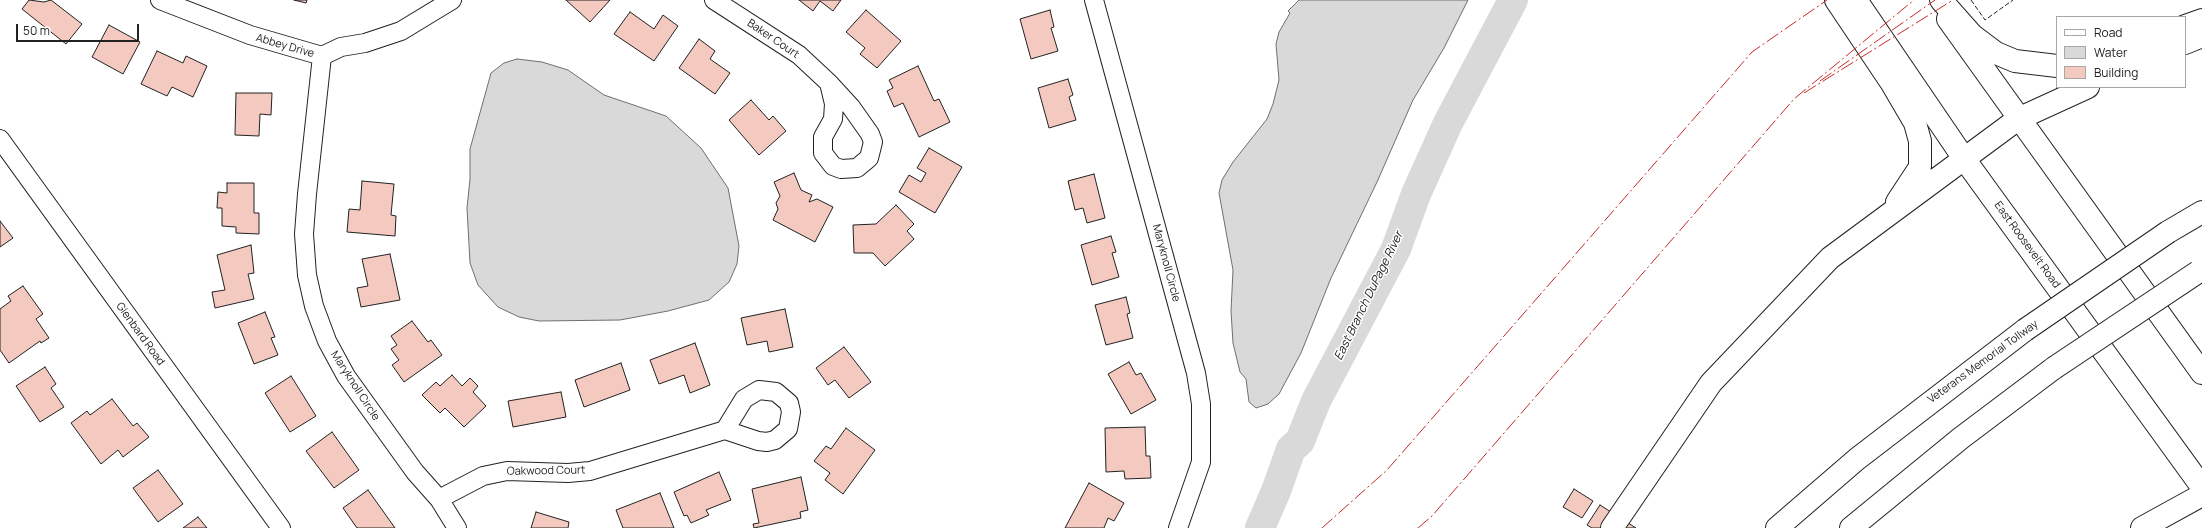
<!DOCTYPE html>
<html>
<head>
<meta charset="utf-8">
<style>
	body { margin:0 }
	#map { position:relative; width:2202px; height:528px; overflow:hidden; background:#fff; font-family:Manrope,sans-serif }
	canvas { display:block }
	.legend { position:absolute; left:2056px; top:16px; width:130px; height:72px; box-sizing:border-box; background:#fff; border:1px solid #a7a7a7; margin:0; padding:5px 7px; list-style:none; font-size:12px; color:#222 }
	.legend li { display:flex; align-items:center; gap:8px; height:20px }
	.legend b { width:20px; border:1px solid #a7a7a7 }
	.scale { position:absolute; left:16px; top:24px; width:123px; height:18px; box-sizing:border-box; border:2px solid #222; border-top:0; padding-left:5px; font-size:12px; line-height:14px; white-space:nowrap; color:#222; -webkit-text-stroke:3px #fff; paint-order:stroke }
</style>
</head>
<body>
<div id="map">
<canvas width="2202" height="528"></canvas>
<ul class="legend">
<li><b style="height:5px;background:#fff"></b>Road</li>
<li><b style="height:11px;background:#d9d9d9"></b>Water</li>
<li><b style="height:11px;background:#f3c9c0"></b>Building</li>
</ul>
<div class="scale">50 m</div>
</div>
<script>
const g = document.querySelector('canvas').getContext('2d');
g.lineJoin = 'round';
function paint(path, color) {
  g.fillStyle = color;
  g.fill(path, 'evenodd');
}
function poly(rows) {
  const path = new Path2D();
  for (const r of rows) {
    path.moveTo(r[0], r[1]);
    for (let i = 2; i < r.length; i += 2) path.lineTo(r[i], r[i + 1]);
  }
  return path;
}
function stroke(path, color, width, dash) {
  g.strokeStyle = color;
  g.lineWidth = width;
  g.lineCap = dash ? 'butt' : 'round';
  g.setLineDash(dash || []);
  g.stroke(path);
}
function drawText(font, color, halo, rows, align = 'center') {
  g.font = font + ' Manrope,sans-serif';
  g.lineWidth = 3;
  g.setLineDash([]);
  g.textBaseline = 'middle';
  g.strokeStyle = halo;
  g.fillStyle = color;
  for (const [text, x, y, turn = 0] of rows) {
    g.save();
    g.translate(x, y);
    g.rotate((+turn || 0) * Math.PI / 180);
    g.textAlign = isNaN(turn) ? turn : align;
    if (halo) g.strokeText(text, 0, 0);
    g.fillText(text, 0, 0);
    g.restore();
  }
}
const water = poly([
	[1299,0,1468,0,1444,48,1413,100,1377,182,1331,278,1301,353,1279,394,1268,404,1256,408,1249,402,1246,379,1240,372,1233,343,1231,311,1233,270,1219,193,1222,180,1233,162,1267,119,1273,104,1279,80,1276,44,1279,32,1290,13,1288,11,1299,0],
	[517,59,542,62,568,70,604,95,666,116,701,148,728,188,739,246,737,264,729,282,709,300,668,311,620,320,539,321,519,317,498,307,478,285,470,263,467,208,470,179,470,149,491,73,504,63,517,59]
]);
paint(water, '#d9d9d9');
stroke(water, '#6f6f6f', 1);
stroke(poly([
	[1260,528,1276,491,1291,449,1300,441,1316,401,1396,249,1416,194,1448,123,1513,0]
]), '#d9d9d9', 30);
const building = poly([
	[29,0,44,2,51,0,82,24,66,44,22,9,29,0],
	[294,0,307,0,306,3,294,0],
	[566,0,610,0,590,22,566,0],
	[799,0,841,0,833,11,820,1,813,11,799,0],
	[866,10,901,41,877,68,860,54,865,48,846,32,866,10],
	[1050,10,1054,27,1051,28,1058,51,1031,59,1020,19,1050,10],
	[630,12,654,29,663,15,678,26,654,61,614,34,630,12],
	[109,25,140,42,123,74,92,57,109,25],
	[699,39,715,51,710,59,730,73,715,94,679,68,699,39],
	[157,51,183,63,186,56,207,66,193,97,172,87,167,96,141,84,157,51],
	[918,66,934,101,939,99,950,122,919,137,903,103,894,107,887,91,893,88,889,80,918,66],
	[1068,79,1073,95,1069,97,1076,120,1049,128,1038,88,1068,79],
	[236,93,272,93,271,115,260,114,259,136,235,135,236,93],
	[751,100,769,120,773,116,786,131,759,155,729,120,751,100],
	[929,148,962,167,935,213,899,192,909,175,921,182,926,173,917,168,929,148],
	[794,173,801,190,812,195,809,202,817,199,833,207,815,242,773,220,778,209,776,203,780,196,774,182,794,173],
	[1094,174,1105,218,1087,223,1083,208,1075,210,1068,181,1094,174],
	[362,181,394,184,391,215,396,216,395,236,347,232,349,209,360,210,362,181],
	[227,183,254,183,254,213,259,213,259,234,236,233,236,227,222,226,222,208,217,208,218,192,227,193,227,183],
	[896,205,914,224,907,231,914,239,885,266,873,253,854,253,853,225,876,224,896,205],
	[0,221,13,238,0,247,0,221],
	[1111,236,1116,252,1112,253,1119,277,1092,285,1081,245,1111,236],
	[251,245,254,273,248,274,254,299,215,308,212,292,225,290,217,255,251,245],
	[390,254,400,300,361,307,357,288,368,286,362,259,390,254],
	[23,286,43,314,36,319,49,338,41,343,40,341,9,363,0,350,0,309,11,301,8,296,23,286],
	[1126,297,1130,313,1127,314,1133,338,1106,345,1095,305,1126,297],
	[785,309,793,347,769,352,767,341,747,345,741,318,785,309],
	[265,312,275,337,271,338,278,355,254,364,238,323,265,312],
	[412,321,428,342,431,340,442,355,404,382,392,365,399,360,391,349,397,345,391,336,412,321],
	[695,343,710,385,690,393,684,375,659,384,650,360,695,343],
	[844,347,871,382,849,398,835,380,828,385,816,368,844,347],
	[1129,362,1136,375,1141,373,1156,400,1131,414,1108,374,1129,362],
	[621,363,630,390,584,407,575,380,621,363],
	[45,367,56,384,51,388,64,407,40,422,16,386,45,367],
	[452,375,462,386,470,378,478,386,473,392,486,406,464,427,445,408,440,413,422,395,436,382,440,386,452,375],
	[291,376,316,416,290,432,265,393,291,376],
	[561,392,566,417,513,427,508,401,561,392],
	[112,399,133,426,137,423,149,437,123,457,118,450,101,464,71,423,87,411,90,415,112,399],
	[1145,427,1146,456,1150,456,1151,478,1125,479,1124,471,1106,472,1105,428,1145,427],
	[846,428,875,450,843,494,825,480,830,473,814,461,826,446,831,449,846,428],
	[332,432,359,470,334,488,306,451,332,432],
	[158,470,183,504,158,522,133,488,158,470],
	[719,472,731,500,706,510,709,515,691,523,687,515,684,516,674,492,719,472],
	[801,477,808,510,800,512,801,518,754,528,753,524,759,523,752,489,801,477],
	[1089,483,1124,503,1114,521,1108,518,1104,528,1065,528,1089,483],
	[1574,489,1593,501,1582,518,1563,507,1574,489],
	[368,490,395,528,357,528,343,508,368,490],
	[660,493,674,528,623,528,616,510,660,493],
	[1600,505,1636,528,1592,528,1587,525,1600,505],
	[536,512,569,522,568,528,531,528,536,512],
	[198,517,207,528,183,528,198,517]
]);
paint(building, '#f3c9c0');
stroke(building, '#222', 1);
const minor = poly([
	[160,0,250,35,322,56,341,47,365,43,401,31,452,0],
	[714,0,799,55,829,83,851,107,870,134,873,142,869,158,857,168,841,169,833,166,823,153,823,137,833,119,834,104,829,83],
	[1094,0,1196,373,1201,404,1201,462,1178,528],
	[322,56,307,194,304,234,307,275,314,306,327,341,346,376,415,472,439,499,457,528],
	[0,139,281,528],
	[439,499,483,476,507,471,568,473,590,471,725,430,758,441,767,442,775,440,788,429,791,412,789,403,776,392,759,390,744,399,725,430]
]);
const major = poly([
	[1856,0,1965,160,2202,487],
	[1948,19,2202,373]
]);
const highway = poly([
	[1836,0,1891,82,1915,123,1920,141,1920,167,1897,202],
	[1941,0,1972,35,1996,53,2015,61,2057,66],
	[2185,26,2202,20],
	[2185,43,2202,36],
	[2168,232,2202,212],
	[1612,528,1711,383,1830,258,2018,119,2088,87],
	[1777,528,1857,459,2025,330],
	[1851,528,1961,438,2054,368],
	[2142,528,2202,495]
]);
stroke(minor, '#222', 20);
stroke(major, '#222', 24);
stroke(highway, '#222', 24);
stroke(minor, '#fff', 18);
stroke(major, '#fff', 22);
stroke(highway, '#fff', 22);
const highwayBridge = poly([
	[2025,330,2168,232],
	[2054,368,2198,272]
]);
stroke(highwayBridge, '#222', 24, []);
stroke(highwayBridge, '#fff', 22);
stroke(poly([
	[1971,0,1985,20,2013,0]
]), '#222', 1, [5, 2]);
stroke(poly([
	[1820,81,1935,0],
	[1804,93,1953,0],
	[1322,528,1387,470,1752,52,1827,0],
	[1418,528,1432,516,1794,99,1914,0]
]), '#c62828', 1, [14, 3, 2, 3]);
drawText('11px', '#222', '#fff', [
	["Baker Court",773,39,34],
	["Abbey Drive",285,46,16],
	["East Roosevelt Road",2027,245,54],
	["Maryknoll Circle",1166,263,75],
	["Glenbard Road",140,334,54],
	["Veterans Memorial Tollway",1983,362,-36],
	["Maryknoll Circle",355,386,57],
	["Oakwood Court",546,471,-1]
]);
drawText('italic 12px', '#222', '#fff', [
	["East Branch DuPage River",1369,296,-64]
]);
</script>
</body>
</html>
